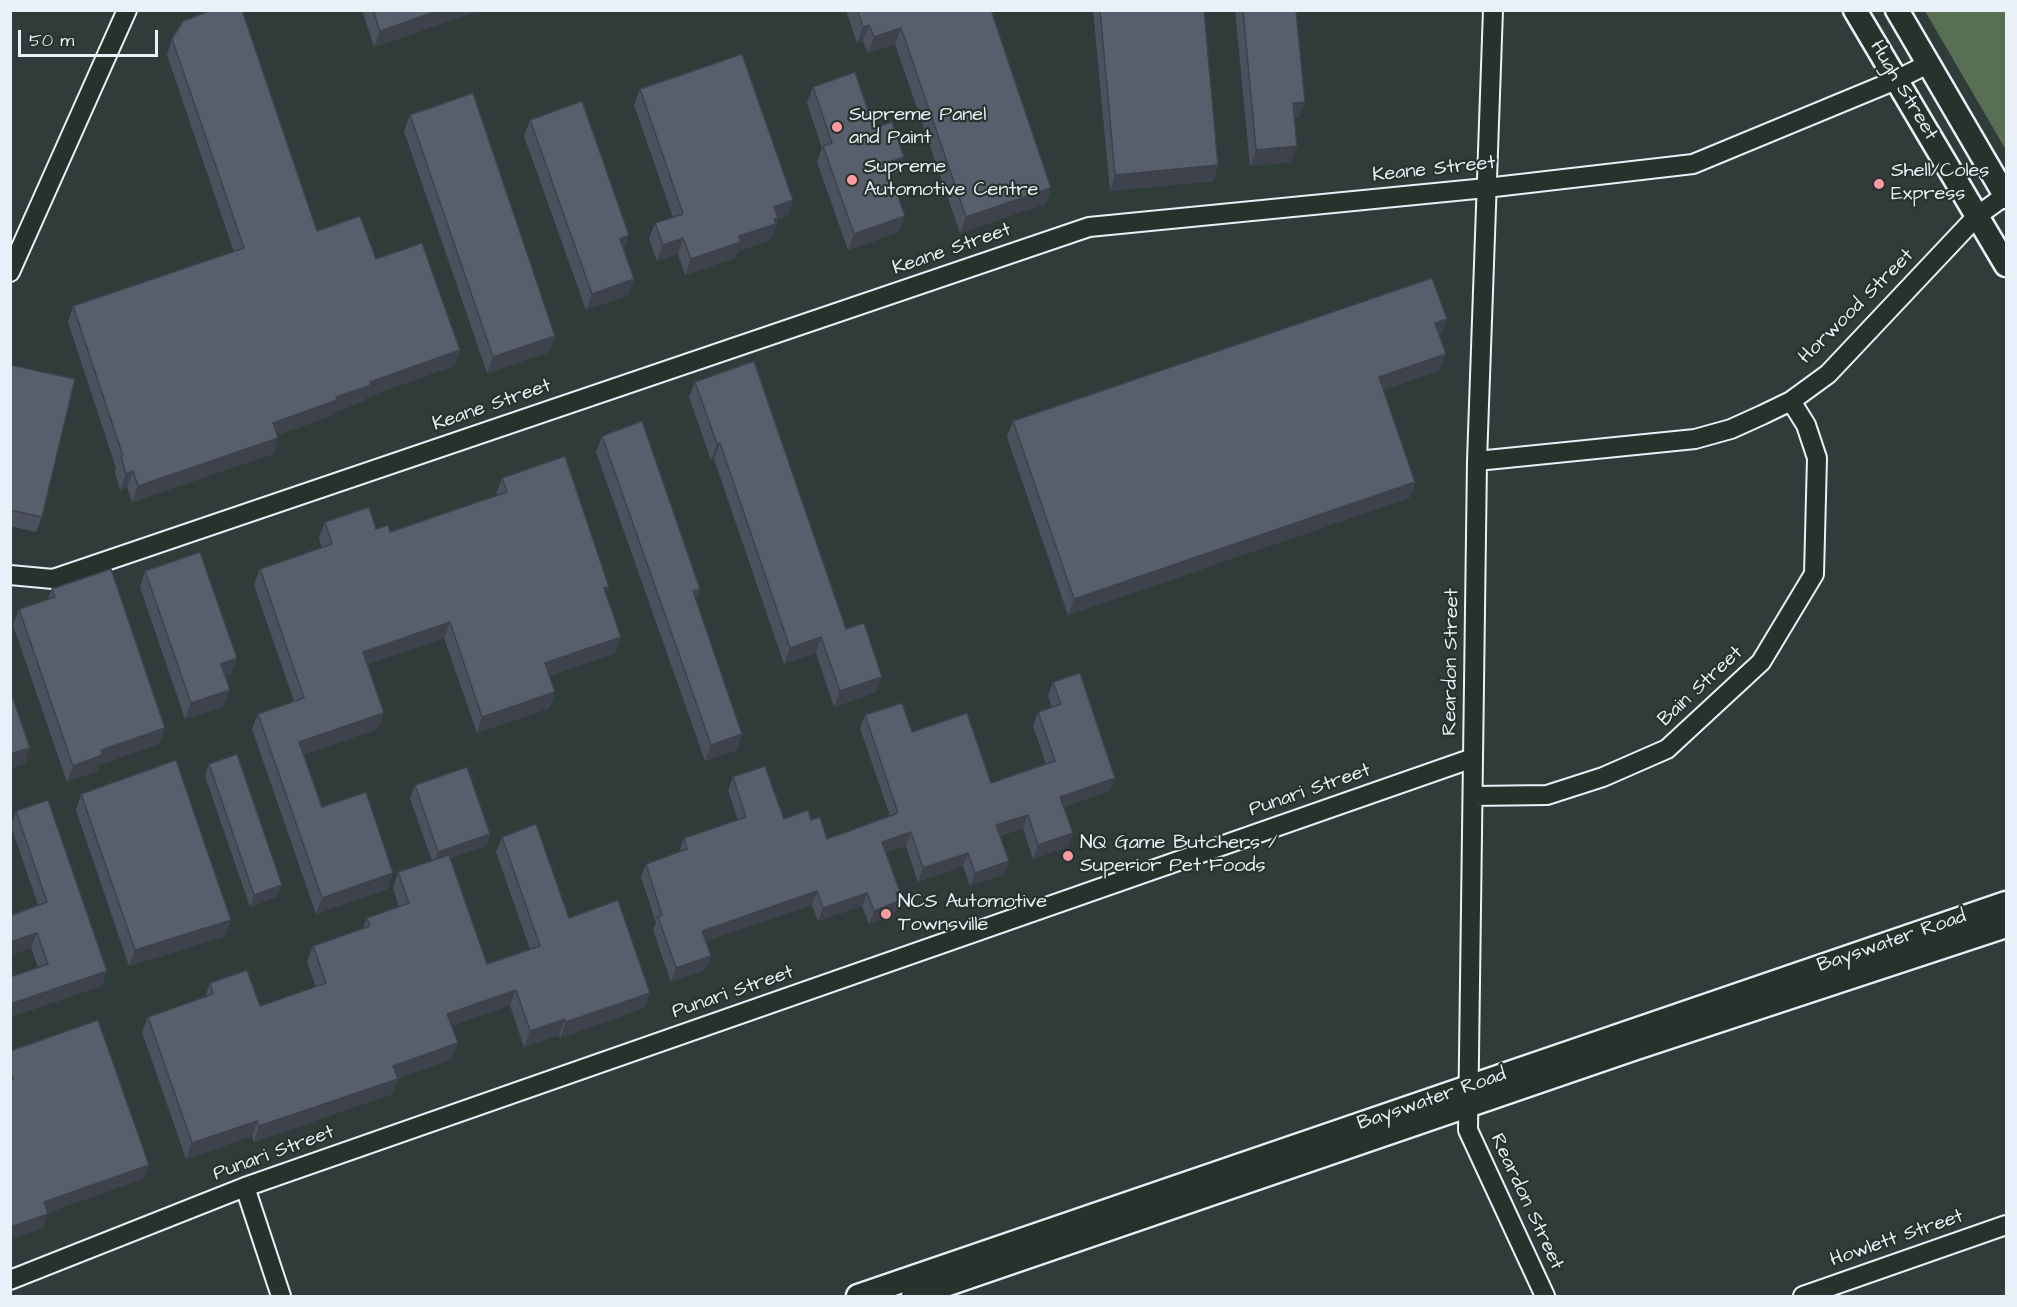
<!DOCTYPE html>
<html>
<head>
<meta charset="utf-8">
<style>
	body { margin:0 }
	#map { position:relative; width:2017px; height:1307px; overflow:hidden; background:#303c3a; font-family:"Architects Daughter",sans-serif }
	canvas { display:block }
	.frame { position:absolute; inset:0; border:12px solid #e8f1f8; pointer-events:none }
	.scale { position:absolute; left:18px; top:30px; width:140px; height:27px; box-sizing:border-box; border:3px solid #e8f1f8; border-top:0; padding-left:8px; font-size:18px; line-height:21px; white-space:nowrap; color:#e8f1f8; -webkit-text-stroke:4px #26332d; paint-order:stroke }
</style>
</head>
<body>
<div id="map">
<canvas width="2017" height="1307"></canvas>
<div class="frame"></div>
<div class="scale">50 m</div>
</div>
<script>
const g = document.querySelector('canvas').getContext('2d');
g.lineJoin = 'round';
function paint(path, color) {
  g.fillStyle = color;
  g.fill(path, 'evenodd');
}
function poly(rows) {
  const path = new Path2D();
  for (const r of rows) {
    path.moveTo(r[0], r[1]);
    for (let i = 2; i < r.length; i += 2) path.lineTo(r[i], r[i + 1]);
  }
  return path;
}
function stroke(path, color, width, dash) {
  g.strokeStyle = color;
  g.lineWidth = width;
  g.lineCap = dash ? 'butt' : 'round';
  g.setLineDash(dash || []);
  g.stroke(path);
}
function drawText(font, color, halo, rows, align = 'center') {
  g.font = font + ' "Architects Daughter",sans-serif';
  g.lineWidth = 4.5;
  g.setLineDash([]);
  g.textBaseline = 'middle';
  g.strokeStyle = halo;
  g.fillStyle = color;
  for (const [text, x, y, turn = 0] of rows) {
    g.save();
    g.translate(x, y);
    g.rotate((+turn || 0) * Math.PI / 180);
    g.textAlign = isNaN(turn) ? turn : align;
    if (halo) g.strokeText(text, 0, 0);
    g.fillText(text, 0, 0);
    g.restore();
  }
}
paint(poly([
	[1925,11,2006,11,2006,150]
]), '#596f53');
const minor = poly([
	[1493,10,1477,461,1468,1130,1545,1296],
	[10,272,127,10],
	[1477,461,1695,439,1731,429,1762,415,1791,401,1828,374,1977,216,2006,195],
	[10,575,53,579,1089,227,1486,188,1693,164,1896,80,1928,64],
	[1473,796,1547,795,1603,777,1667,749,1761,662,1814,574,1817,458,1806,425,1791,401],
	[245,1187,281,1296],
	[10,1280,245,1187,1473,758],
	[1803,1296,2006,1225]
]);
const major = poly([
	[1855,10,2006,265],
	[1897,10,2006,197],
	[858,1296,2006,903],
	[913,1296,1636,1048,2006,926]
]);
stroke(minor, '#e8f1f8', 22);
stroke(major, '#e8f1f8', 27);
stroke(minor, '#26332d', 18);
stroke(major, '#26332d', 22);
paint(poly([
	[362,10,481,10,374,47],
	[846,10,994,10,991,11,1051,188,1045,204,960,233,895,44,868,53,863,41,857,43],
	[1093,10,1204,10,1218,165,1213,181,1110,191],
	[1235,10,1296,10,1305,102,1299,118,1294,118,1297,146,1291,162,1250,166],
	[172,39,317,231,376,259,460,350,454,366,367,397,365,401,332,413,331,416,277,435,278,438,273,454,132,502,127,487,120,490,115,472,116,468,68,322,73,306,234,252,167,55],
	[813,87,874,128,904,157,898,173,891,176,899,232,848,250,817,162,822,148,807,103],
	[640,89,793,200,787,216,778,220,770,240,738,251,735,258,685,275,678,254,657,261,649,239,655,223,673,217,634,105],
	[410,115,555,336,549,352,487,373,404,131],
	[530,120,624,250,634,279,628,295,586,310,524,136],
	[1441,335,1439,336,1440,370,1383,390,1415,482,1409,498,1068,615,1007,437,1013,421],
	[10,367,42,517,36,532,10,526],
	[695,382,846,629,882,677,876,692,834,707,816,653,784,664,714,459,711,460,689,397],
	[602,436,700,589,696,600,737,750,705,761,596,452],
	[502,478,606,594,615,653,549,676,555,692,549,708,477,733,444,638,367,664,378,729,304,754,322,807,388,889,316,914,252,729,258,714,294,701,254,585,260,569,322,548,319,538,325,522,376,529,390,532,497,495,496,494],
	[145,571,231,675,225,676,224,706,185,719,140,587],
	[52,589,165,728,159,744,99,765,97,771,67,782,13,625,19,609,48,599],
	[1053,682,1115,778,1110,791,1064,807,1068,847,1033,859,1023,828,1000,836,1009,861,1004,874,970,886,963,866,918,882,906,846,886,852,899,901,894,915,869,924,862,906,818,921,812,905,706,941,706,969,671,982,653,930,656,923,641,877,646,864,679,852,684,838,738,820,728,790,733,777,784,819,811,820,827,839,890,816,860,728,865,715,912,732,991,783,1046,764,1033,726,1038,712,1052,707,1048,696],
	[209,764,277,897,250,907,205,776],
	[415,785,490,834,486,846,450,858,487,964,530,949,496,852,502,837,569,918,650,993,644,1008,560,1038,559,1035,524,1047,510,1005,451,1026,452,1059,398,1078,392,1094,254,1142,252,1136,186,1159,142,1032,148,1017,205,997,210,983,260,1006,316,987,307,962,313,946,363,929,367,918,399,907,393,888,398,872,432,861,410,798],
	[81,794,225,936,129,966,76,810],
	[16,811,102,986,10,1017,10,977,38,967,31,948,12,915,38,905,11,826]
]), '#4b525e');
paint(poly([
	[440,10,481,10,374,47,380,31],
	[869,25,863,41,857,43,863,27],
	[901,28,895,44,868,53,874,37],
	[1305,102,1299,118,1287,119,1293,103],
	[1297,146,1291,162,1250,166,1256,150],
	[904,157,898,173,881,179,886,163],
	[1218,165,1213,181,1110,191,1115,175],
	[1051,188,1045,204,960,233,966,217],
	[793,200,787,216,778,220,770,240,738,251,735,258,685,275,691,259,739,236,774,207],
	[905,216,899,232,848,250,854,234],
	[629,235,623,251,620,239],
	[683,238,678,254,657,261,663,245],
	[634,279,628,295,586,310,592,294],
	[1447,319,1441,335,1429,339,1435,323],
	[555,336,549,352,487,373,493,357],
	[460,350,454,366,367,397,365,401,332,413,331,416,267,439,273,423,336,397,370,382],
	[1446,354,1440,370,1373,393,1379,377],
	[278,438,273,454,132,502,138,486],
	[720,443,714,459,711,460,717,444],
	[133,471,127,487,120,490,126,474],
	[1415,482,1409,498,1068,615,1074,599],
	[609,587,604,602,604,588],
	[700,589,694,605,693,591],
	[450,622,444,638,357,668,363,652],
	[621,637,615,653,539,679,545,663],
	[821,637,816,653,784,664,790,648],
	[237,658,231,675,215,680,221,664],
	[882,677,876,692,834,707,840,691],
	[230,690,224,706,185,719,191,703],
	[555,692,549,708,477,733,482,717],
	[384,713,378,729,294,758,299,742],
	[165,728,159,744,99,765,97,771,67,782,73,766,101,750],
	[742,734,737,750,705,761,711,745],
	[30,748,25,764,10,769,10,754],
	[1115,778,1110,791,1056,810,1060,797],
	[1028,815,1023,828,991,838,996,825],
	[911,832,906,846,877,855,882,842],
	[1073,833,1068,847,1033,859,1038,845],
	[490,834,486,846,433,864,438,852],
	[968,853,963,866,918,882,923,868],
	[1009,861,1004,874,970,886,975,873],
	[393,873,388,889,316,914,322,898],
	[282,885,277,897,250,907,254,895],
	[817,891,812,905,697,944,702,931],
	[900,892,896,903,899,901,894,915,869,924,874,911,896,893],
	[867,893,862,906,818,921,823,908],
	[231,920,225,936,129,966,135,950],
	[37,933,31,948,10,955,10,942],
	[711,956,706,969,671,982,676,968],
	[107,971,102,986,10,1017,10,1004],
	[516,990,510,1005,442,1029,447,1014],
	[650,993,644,1008,560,1038,566,1022],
	[565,1019,559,1035,524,1047,530,1031],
	[458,1043,452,1059,388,1081,393,1066],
	[398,1079,392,1094,254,1142,259,1126],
	[257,1121,252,1136,186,1159,192,1143],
	[149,1165,144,1179,39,1216,44,1202],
	[48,1214,43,1228,10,1239,10,1227]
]), '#3d424c');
const building = poly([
	[212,10,242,10,317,231,360,216,376,259,422,243,460,350,370,382,371,385,336,397,337,400,273,423,278,438,138,486,133,471,126,474,121,456,123,456,73,306,244,248,172,39,183,21,212,10],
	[373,10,440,10,380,31,373,10],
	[857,10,991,10,1051,188,966,217,901,28,874,37,869,25,863,27,857,10],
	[1100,10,1204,10,1218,165,1115,175,1100,10],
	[1243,10,1296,10,1305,102,1293,103,1297,146,1256,150,1243,10],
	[742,54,793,200,774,207,778,218,774,219,776,224,739,236,741,242,691,259,683,238,663,245,655,223,683,214,640,89,742,54],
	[855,72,874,128,892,122,904,157,886,163,905,216,854,234,823,146,832,143,813,87,855,72],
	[473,93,555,336,493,357,410,115,473,93],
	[582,101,629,235,620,239,634,279,592,294,530,120,582,101],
	[1432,278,1447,319,1435,323,1446,354,1379,377,1415,482,1074,599,1013,421,1432,278],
	[754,361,846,629,864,623,882,677,840,691,821,637,790,648,720,443,717,444,695,382,754,361],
	[11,365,75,379,42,517,10,510,11,365],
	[642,421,700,589,693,591,742,734,711,745,602,436,642,421],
	[565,456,609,587,604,588,621,637,545,663,555,692,482,717,450,622,363,652,384,713,299,742,322,807,366,792,393,873,322,898,258,714,304,698,260,569,332,544,325,522,369,507,376,529,388,525,390,532,507,492,502,478,565,456],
	[200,552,237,658,221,664,230,690,191,703,145,571,200,552],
	[111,569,165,728,101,750,102,755,73,766,19,609,55,597,52,589,111,569],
	[1080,673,1115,778,1060,797,1073,833,1038,845,1028,815,996,825,1009,861,975,873,968,853,923,868,911,832,882,842,900,892,896,893,899,901,874,911,867,893,823,908,817,891,702,931,711,956,676,968,658,917,662,915,646,864,687,849,684,838,746,817,733,777,765,766,784,819,808,810,811,820,820,817,827,839,898,813,865,715,902,703,912,732,967,713,991,783,1055,761,1038,712,1061,704,1053,682,1080,673],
	[10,690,30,748,10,754,10,690],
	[237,754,282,885,254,895,209,764,237,754],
	[176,760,231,920,135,950,81,794,176,760],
	[467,767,490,834,438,852,415,785,467,767],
	[48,800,107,971,10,1004,10,977,48,964,37,933,10,942,10,911,12,915,47,902,16,811,48,800],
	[536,824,569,918,618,900,650,993,566,1022,565,1019,530,1031,516,990,447,1014,458,1043,393,1066,398,1079,259,1126,257,1121,192,1143,148,1017,213,994,210,983,247,970,260,1006,326,983,313,946,370,926,367,918,409,903,398,872,449,855,487,964,540,946,502,837,536,824],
	[98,1020,149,1165,44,1202,48,1214,10,1227,10,1080,13,1079,10,1071,10,1051,98,1020]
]);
paint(building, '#575f6d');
stroke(building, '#3d424c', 1.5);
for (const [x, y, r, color] of [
	[837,127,6,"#ff9aa2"],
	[852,180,6,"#ff9aa2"],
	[1879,184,6,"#ff9aa2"],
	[1068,856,6,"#ff9aa2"],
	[886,914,6,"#ff9aa2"]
]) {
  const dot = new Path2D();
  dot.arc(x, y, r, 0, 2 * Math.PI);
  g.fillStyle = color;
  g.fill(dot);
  stroke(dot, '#26332d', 2);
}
drawText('20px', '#e8f1f8', '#26332d', [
	["Hugh Street",1903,91,59],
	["Keane Street",1434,170,-6],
	["Keane Street",952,250,-19],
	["Horwood Street",1857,307,-45],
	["Keane Street",492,406,-19],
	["Reardon Street",1452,662,-89],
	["Bain Street",1701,687,-43],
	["Punari Street",1310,791,-19],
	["Bayswater Road",1892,942,-19],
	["Punari Street",733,993,-19],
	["Bayswater Road",1432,1100,-19],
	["Punari Street",274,1154,-20],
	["Reardon Street",1526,1202,65],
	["Howlett Street",1897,1239,-19]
]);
drawText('20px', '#e8f1f8', '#26332d', [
	["Supreme Panel",849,116],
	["and Paint",849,139],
	["Supreme",864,168],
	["Automotive Centre",864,191],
	["Shell/Coles",1891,172],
	["Express",1891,195],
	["NQ Game Butchers /",1080,844],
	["Superior Pet Foods",1080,867],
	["NCS Automotive",898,903],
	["Townsville",898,926]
], 'left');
</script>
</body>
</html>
